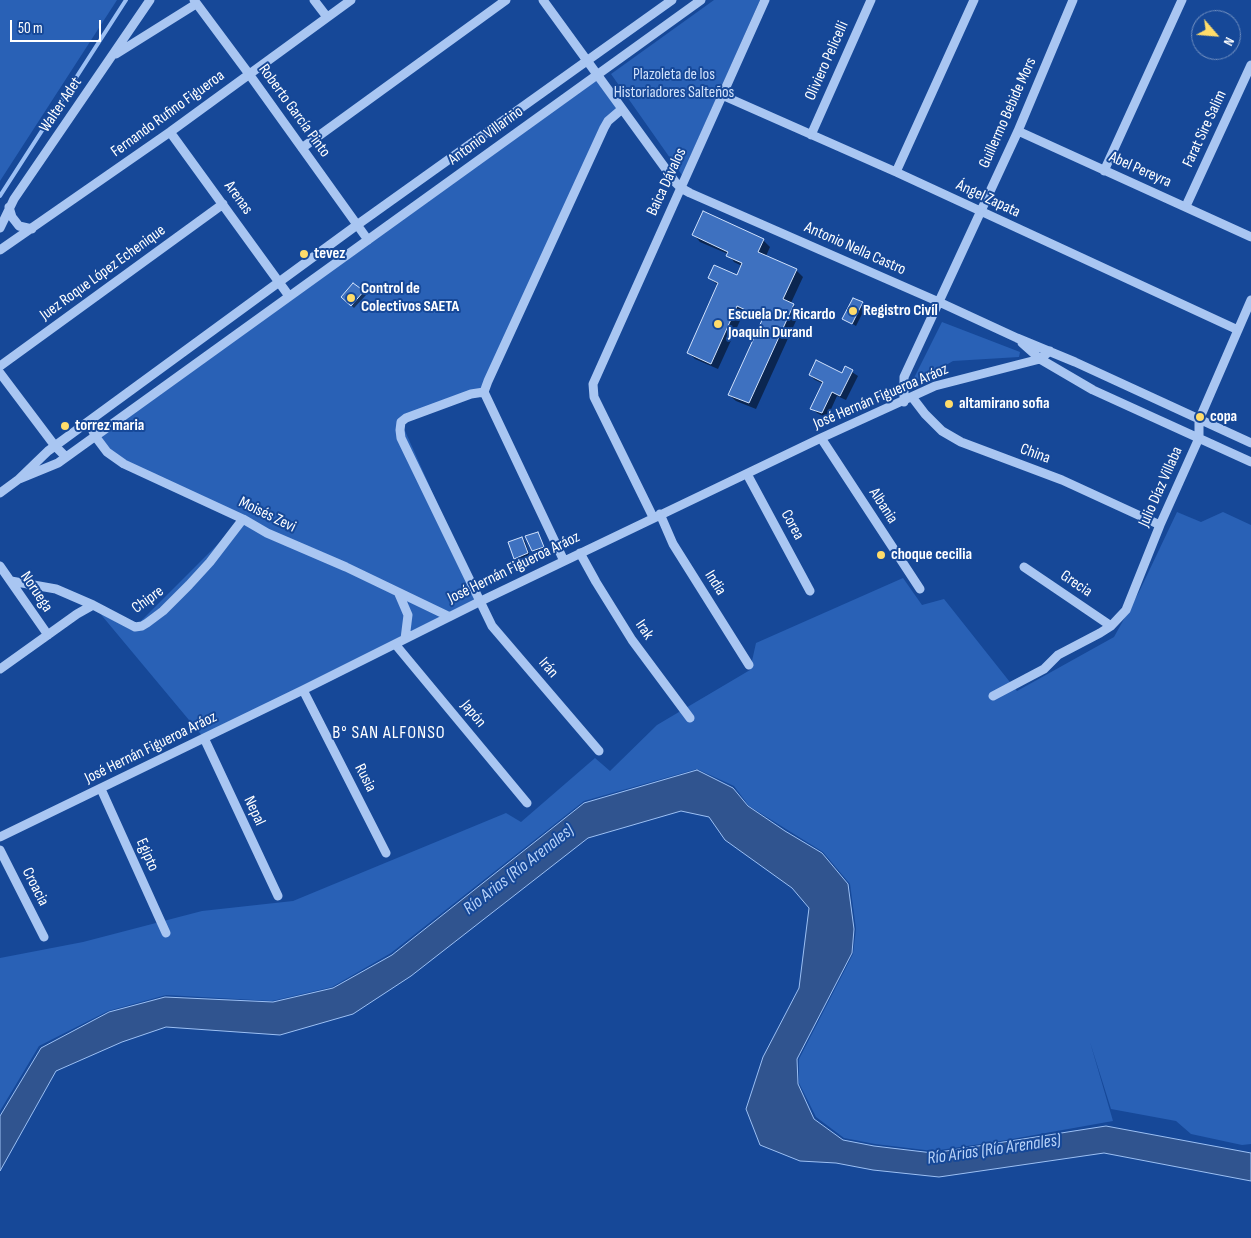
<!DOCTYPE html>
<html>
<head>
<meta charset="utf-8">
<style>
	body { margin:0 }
	#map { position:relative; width:1251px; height:1238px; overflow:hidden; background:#164898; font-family:"Sofia Sans Condensed",sans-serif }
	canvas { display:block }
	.north { position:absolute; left:1191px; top:10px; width:50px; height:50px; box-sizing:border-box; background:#164898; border:1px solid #7391c1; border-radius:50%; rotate:117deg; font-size:14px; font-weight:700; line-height:20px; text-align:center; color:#fff }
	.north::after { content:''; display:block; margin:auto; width:18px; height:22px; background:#ffdc6a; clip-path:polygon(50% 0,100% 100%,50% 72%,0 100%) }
	.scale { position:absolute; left:10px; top:20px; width:91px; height:22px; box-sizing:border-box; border:2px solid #fff; border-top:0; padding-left:6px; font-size:15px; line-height:18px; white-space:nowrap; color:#fff; -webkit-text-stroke:4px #164898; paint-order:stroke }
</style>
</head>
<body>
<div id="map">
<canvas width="1251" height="1238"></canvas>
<div class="north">N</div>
<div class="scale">50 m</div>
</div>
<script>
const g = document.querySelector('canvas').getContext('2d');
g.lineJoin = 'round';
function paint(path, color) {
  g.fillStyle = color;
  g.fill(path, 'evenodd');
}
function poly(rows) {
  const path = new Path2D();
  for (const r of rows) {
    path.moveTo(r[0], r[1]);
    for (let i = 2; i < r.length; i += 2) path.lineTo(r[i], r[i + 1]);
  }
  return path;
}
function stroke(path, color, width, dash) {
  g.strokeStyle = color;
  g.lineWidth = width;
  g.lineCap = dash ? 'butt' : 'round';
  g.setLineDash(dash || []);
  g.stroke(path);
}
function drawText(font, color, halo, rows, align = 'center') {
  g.font = font + ' "Sofia Sans Condensed",sans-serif';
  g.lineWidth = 4;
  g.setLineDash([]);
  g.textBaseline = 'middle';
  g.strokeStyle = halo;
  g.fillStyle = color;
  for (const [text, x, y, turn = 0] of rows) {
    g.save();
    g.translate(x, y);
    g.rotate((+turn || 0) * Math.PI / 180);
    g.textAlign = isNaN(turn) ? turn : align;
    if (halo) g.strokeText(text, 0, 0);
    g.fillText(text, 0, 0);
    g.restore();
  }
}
paint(poly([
	[0,0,117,0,0,181],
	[714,0,760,0,682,175,611,74],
	[597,75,622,109,604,128,484,392,401,422,481,601,204,738,93,605,135,627,243,519,116,460,95,436],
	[942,322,1020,352,1019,357,953,361,920,380,914,378],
	[1177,512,1201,522,1223,512,1251,525,1251,1144,1242,1145,1191,1134,1176,1121,1111,1109,1090,1042,1113,1121,1001,1141,933,1151,875,1144,844,1138,816,1117,799,1083,799,1059,853,954,856,929,850,884,823,852,749,806,734,786,697,769,584,801,391,953,332,987,272,1001,166,995,108,1011,39,1046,0,1111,0,958,83,942,202,911,293,901,506,813,521,822,595,758,610,771,657,725,750,670,756,643,903,578,922,605,944,599,1017,691,1114,637,1139,592]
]), '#2961b6');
const water = poly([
	[697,770,733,788,748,806,785,831,822,853,848,884,854,929,852,953,797,1059,798,1084,814,1119,843,1140,874,1146,933,1153,1106,1126,1251,1153,1251,1181,1104,1153,939,1177,873,1170,836,1163,800,1161,760,1145,746,1109,763,1057,799,988,809,908,792,888,725,840,709,817,681,811,588,838,411,976,353,1014,280,1035,166,1027,122,1042,56,1071,0,1171,0,1116,41,1048,109,1012,165,997,273,1002,333,988,392,955,584,803,697,770]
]);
paint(water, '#30548f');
stroke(water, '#9cc0f4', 1);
paint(poly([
	[694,235,763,240,770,247,766,256,796,270,803,277,791,303,800,312,756,409,736,401,729,395,763,320,744,312,718,369,695,359,688,352,719,286,709,278,737,277,742,266,734,262,728,254,700,242],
	[354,285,366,295,354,308,345,300],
	[854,299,866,306,856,326,844,319],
	[846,368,858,376,846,400,837,396,827,418,817,413,812,408,824,384,815,380,810,375,842,374],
	[537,534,546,550,537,554,527,537],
	[522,538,525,541,530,556,518,561,515,558]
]), '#0007');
stroke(poly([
	[0,196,126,0]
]), '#9cc0f4', 4);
const building = poly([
	[703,211,764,239,758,252,797,269,783,299,794,304,749,403,728,395,763,318,737,306,711,364,687,353,718,283,708,278,714,265,737,275,742,263,726,256,728,252,692,235,703,211],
	[353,283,364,291,351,306,341,297,353,283],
	[853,298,863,302,852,324,842,319,853,298],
	[816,360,842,373,845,366,853,370,840,396,832,392,822,413,810,409,823,382,809,375,816,360],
	[538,532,544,547,532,551,525,536,538,532],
	[522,537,528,553,514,559,508,542,522,537]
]);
paint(building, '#3e71c0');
stroke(building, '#d1e2fc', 1);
stroke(poly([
	[194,0,249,74,368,240],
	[314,0,327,17],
	[543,0,676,183,681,188,690,193,939,302,1017,338,1075,362,1251,443],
	[116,54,196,4],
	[724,96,896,172,1238,330],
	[1018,131,1251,237],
	[170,132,289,296],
	[811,135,871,0],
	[302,148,506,0],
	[1104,171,1182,0],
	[896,172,974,0],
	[1186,206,1251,65],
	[9,207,12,217,19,226,32,229],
	[0,228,14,199,150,0],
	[0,250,170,132,351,0],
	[1022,343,1040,359,1093,390,1251,462],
	[0,366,223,204],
	[0,373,55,446,66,457],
	[484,392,471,394,406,418,401,422,400,430,401,438,492,626,599,751],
	[912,397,925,414,942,431,961,442,1062,480,1160,525],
	[904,402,904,377,1018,131,1073,0],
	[89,421,95,436,107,452,124,464,243,519,267,533,346,567,448,616],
	[821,438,920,589],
	[747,474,810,591],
	[19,479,58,463,701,0],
	[0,493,19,479,48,451,89,421,357,225,672,0],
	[660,514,673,544,749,665],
	[653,517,594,397,593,384,765,0],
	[580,553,596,582,632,640,690,718],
	[564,561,484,392,488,381,604,128,608,121,622,109],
	[0,566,48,635],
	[1024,567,1111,626],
	[11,581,56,589,93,605],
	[399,594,408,615,405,639],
	[395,644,527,803],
	[0,669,77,614,93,605,135,627,142,626,147,623,163,611,189,585,210,562,243,519],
	[303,690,386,853],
	[993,696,1044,669,1058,655,1100,633,1111,626,1126,610,1160,525,1199,438,1199,420,1251,300],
	[204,738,278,896],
	[101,789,166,933],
	[0,837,303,690,481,601,821,438,935,386,1040,359,1050,351],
	[0,850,44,937]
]), '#a9c6f2', 9);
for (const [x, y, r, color] of [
	[304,254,5,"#ffdc6a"],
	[351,298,5,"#ffdc6a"],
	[853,311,5,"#ffdc6a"],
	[718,324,5,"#ffdc6a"],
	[949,404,5,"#ffdc6a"],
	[1200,417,5,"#ffdc6a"],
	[65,426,5,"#ffdc6a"],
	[881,555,5,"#ffdc6a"]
]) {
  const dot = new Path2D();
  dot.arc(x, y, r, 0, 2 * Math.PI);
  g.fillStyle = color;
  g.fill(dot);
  stroke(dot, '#164898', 2);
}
drawText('16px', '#fff', '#164898', [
	["Oliviero Pelicelli",827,61,-66],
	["Walter Adet",61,105,-56],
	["Roberto García Pinto",294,111,54],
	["Guillermo Bebide Mors",1008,113,-66],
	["Fernando Rufino Figueroa",168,114,-36],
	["Farat Sire Salim",1205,129,-65],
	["Antonio Villariño",486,136,-36],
	["Abel Pereyra",1140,170,24],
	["Baica Dávalos",667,182,-65],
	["Arenas",238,198,54],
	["Ángel Zapata",988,199,25],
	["Antonio Nella Castro",855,249,24],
	["Juez Roque López Echenique",103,273,-36],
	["José Hernán Figueroa Aráoz",881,397,-23],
	["China",1035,454,20],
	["Julio Díaz Villaba",1161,487,-66],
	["Albania",883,506,57],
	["Moisés Zevi",267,515,26],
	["Corea",792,525,61],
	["José Hernán Figueroa Aráoz",514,568,-26],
	["India",715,583,58],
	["Grecia",1076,584,34],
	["Noruega",36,592,56],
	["Chipre",148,600,-36],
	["Irak",644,630,56],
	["Irán",548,668,49],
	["Japón",473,714,50],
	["José Hernán Figueroa Aráoz",151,748,-26],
	["Rusia",365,778,63],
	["Nepal",254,811,65],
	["Egipto",147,855,66],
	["Croacia",35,887,63]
]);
drawText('16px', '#d1e2fc', '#164898', [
	["Plazoleta de los",674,75],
	["Historiadores Salteños",674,93]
]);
drawText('bold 16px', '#fff', '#164898', [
	["tevez",314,254],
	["Control de",361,289],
	["Colectivos SAETA",361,307],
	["Registro Civíl",863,311],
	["Escuela Dr. Ricardo",728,315],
	["Joaquin Durand",728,333],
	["altamirano sofia",959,404],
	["copa",1210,417],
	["torrez maria",75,426],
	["choque cecilia",891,555]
], 'left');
g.letterSpacing = '1px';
drawText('18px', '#fff', '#164898', [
	["B° SAN ALFONSO",389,733]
]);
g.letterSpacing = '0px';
drawText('italic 18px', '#b6d1f8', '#164898', [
	["Río Arias (Río Arenales)",519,870,-38],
	["Río Arias (Río Arenales)",994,1150,-8]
]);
</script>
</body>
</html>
